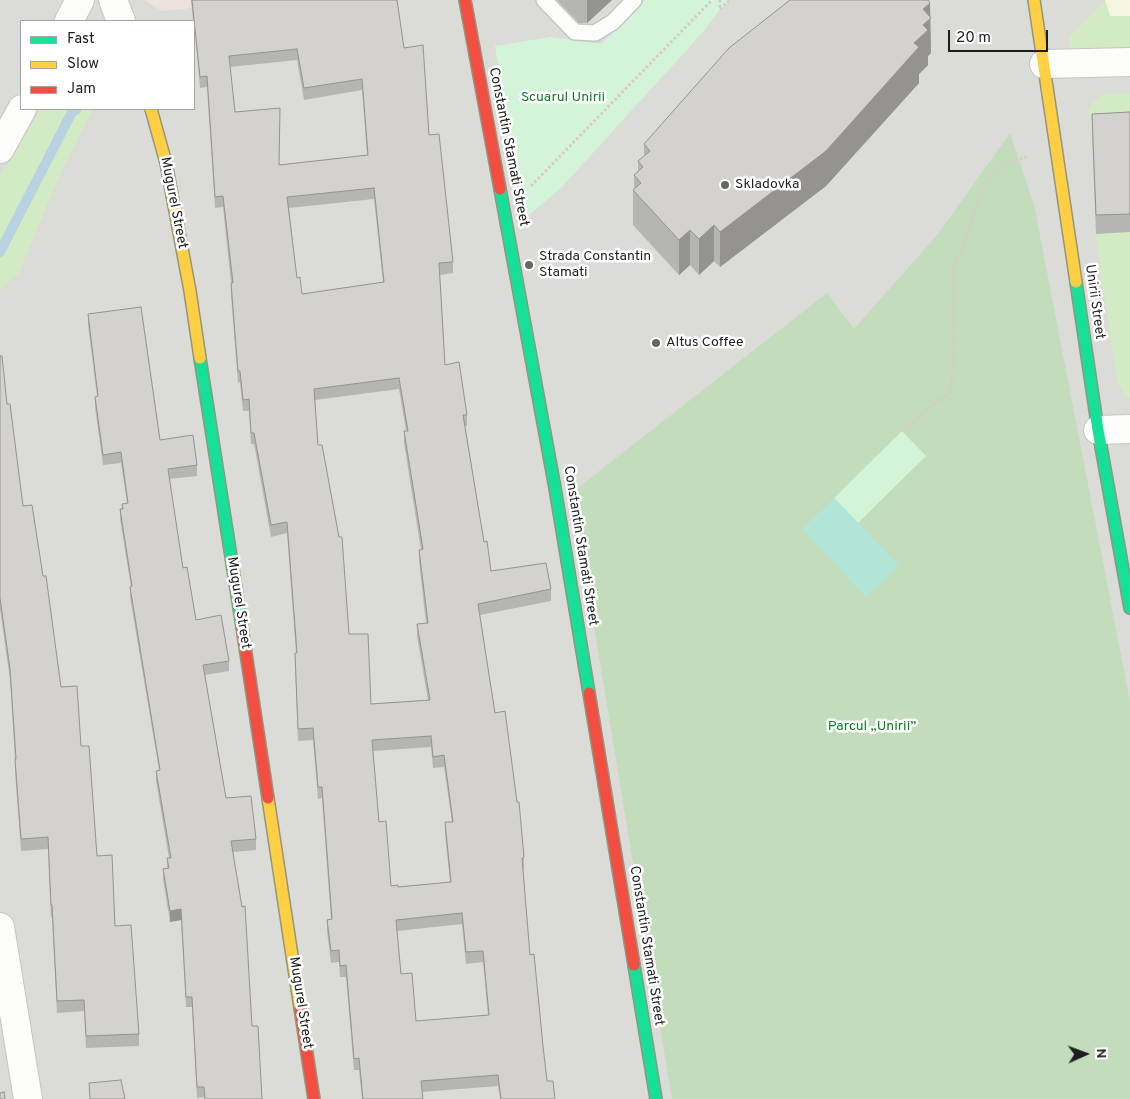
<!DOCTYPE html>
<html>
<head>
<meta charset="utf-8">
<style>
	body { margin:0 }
	#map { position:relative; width:1130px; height:1099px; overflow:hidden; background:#ecece7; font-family:Overpass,sans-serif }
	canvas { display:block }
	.legend { position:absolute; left:20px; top:20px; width:175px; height:90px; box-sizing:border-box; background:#fff; border:1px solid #a5a5a5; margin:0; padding:6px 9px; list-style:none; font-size:15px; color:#1e1e1e }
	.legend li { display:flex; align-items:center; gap:10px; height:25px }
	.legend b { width:25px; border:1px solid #a5a5a5 }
	.north { position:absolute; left:1060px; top:1029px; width:50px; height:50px; -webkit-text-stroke:4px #fff; paint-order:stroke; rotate:88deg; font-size:14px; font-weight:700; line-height:20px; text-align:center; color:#1e1e1e }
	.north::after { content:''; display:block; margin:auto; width:18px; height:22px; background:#1e1e1e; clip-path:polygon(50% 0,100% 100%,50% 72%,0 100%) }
	.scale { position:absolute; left:948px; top:30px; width:100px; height:22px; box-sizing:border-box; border:2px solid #1e1e1e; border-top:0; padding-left:6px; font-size:15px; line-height:18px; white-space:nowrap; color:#1e1e1e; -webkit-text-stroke:4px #fff; paint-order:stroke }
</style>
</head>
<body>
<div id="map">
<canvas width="1130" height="1099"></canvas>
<ul class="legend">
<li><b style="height:6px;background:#16e098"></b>Fast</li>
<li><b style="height:6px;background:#ffcf43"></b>Slow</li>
<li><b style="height:6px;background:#f24e42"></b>Jam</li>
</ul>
<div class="north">N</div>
<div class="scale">20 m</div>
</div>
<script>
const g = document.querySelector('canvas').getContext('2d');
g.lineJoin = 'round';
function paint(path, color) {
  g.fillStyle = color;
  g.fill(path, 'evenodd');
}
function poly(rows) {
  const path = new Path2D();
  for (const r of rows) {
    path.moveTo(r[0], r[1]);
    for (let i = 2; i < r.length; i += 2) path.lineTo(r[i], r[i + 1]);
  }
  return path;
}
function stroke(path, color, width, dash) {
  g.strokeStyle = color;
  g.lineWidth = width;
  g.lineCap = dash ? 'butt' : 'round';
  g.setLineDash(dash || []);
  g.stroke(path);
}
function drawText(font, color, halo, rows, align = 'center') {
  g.font = font + ' Overpass,sans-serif';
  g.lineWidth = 5;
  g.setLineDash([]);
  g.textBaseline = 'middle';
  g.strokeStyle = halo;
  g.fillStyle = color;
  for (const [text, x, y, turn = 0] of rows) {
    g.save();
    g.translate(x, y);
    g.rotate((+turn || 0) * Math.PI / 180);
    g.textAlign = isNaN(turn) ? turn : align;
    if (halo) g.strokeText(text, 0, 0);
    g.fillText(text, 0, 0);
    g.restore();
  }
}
paint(poly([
	[0,0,1130,0,1130,1099,0,1099],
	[21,21,194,21,194,109,21,109]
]), '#dbdbd8');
paint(poly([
	[144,0,274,0,162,11]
]), '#eee2dc');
paint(poly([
	[1105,0,1130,0,1130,16,1110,16]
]), '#f4f6e2');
paint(poly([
	[1105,1,1110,16,1130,16,1130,49,1070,49,1069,37],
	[1130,93,1130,397,1125,397,1117,380,1097,248,1092,132,1088,110,1093,102,1104,94],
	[41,109,95,109,92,111,58,179,19,273,0,289,0,176]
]), '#d3ebc5');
paint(poly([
	[1010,133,1034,205,1130,702,1130,1099,672,1099,574,505,579,487,827,293,854,329,938,234]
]), '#c2dcbc');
paint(poly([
	[645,0,730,0,720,9,704,31,560,189,524,219,495,46,551,37,601,44],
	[902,431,926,456,858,523,834,498]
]), '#d4f4d9');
paint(poly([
	[834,498,899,565,866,597,802,529]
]), '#b1e5d7');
stroke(poly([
	[0,252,72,112,77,109]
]), '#b9d2e1', 10);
const lane = poly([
	[544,0,575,32,595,33,613,22,634,0]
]);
const street = poly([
	[113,0,121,21],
	[69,21,80,0],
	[1044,64,1130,62],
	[0,149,22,109],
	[1098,430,1130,429],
	[0,927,28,1099]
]);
const fast = poly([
	[500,189,555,488,589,693],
	[1076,282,1098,430,1130,608],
	[200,358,242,627],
	[634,965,656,1099]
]);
const slow = poly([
	[1034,0,1076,282],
	[151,109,166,163,190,291,200,358],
	[268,798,300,1008]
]);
const jam = poly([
	[465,0,500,189],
	[242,627,268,798],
	[589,693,634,965],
	[300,1008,314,1099]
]);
stroke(lane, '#c5c5c3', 18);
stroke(street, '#c5c5c3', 30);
stroke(fast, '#91977e', 14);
stroke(slow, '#91977e', 14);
stroke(jam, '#91977e', 14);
stroke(poly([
	[720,0,720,8],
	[720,9,730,0],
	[531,186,712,0],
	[902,431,949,392,953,375,954,265,963,246,983,190,995,169,1028,156]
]), '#d7cbc6', 3, [2.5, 2.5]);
stroke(lane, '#fcfcfb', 15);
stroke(street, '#fcfcfb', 28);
stroke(fast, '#16e098', 11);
stroke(slow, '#ffcf43', 11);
stroke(jam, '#f24e42', 11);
paint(poly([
	[191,0,397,0,404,48,429,135,453,262,453,273,440,275,445,365,467,415,467,426,465,426,484,542,491,571,551,589,551,601,480,615,495,713,524,857,524,869,523,869,530,955,547,1081,555,1099,500,1099,498,1086,422,1092,423,1099,362,1099,359,1070,354,1070,346,977,340,977,339,962,331,963,327,931,327,920,331,919,322,798,318,799,313,740,298,741,295,664,295,653,296,653,287,533,271,537,254,444,251,444,249,411,243,411,240,382,238,383,231,295,231,283,223,207,215,208,207,87,200,88,194,21,193,21],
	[297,60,304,100,362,90,367,155,279,165,235,112,230,67],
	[374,199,383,282,302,294,297,278,289,208],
	[399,389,406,431,404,431,404,443,421,550,419,550,419,561,426,623,417,624,417,636,428,700,371,704,349,634,318,445,315,400],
	[431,747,433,768,444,767,452,822,445,822,445,834,450,882,398,887,391,886,379,822,373,751],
	[462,924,466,964,483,962,488,1015,416,1021,401,974,397,931],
	[557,0,612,0,587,23,579,23],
	[930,17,931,53,928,56,928,65,919,74,919,83,826,186,720,267,714,261,699,275,690,265,679,275,633,225,633,190,634,189,634,175,638,171,638,161,644,156,644,144],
	[1130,112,1130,232,1096,234,1092,132,1092,114],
	[88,314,160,440,197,465,197,476,169,479,183,568,196,620,229,661,229,671,205,675,226,798,256,839,256,850,233,852,252,1026,262,1099,204,1099,204,1097,197,1098,192,1007,186,1007,181,920,170,922,163,879,163,869,167,868,167,858,169,858,156,781,156,771,159,770,130,597,131,587,120,519,120,509,122,509,122,504,127,503,121,463,103,465,95,407,95,397,97,396,88,325],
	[0,356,23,506,43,576,61,687,81,746,97,856,115,926,139,1034,139,1046,86,1048,84,1011,57,1013,52,917,51,917,48,849,21,851,15,771,15,759,10,680,0,609]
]), '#b5b5b1');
paint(poly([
	[587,0,612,0,587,23],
	[930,3,931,53,928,56,928,65,919,74,919,83,826,186,720,267,720,232,914,43,923,9],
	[714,225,714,261,699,275,699,239],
	[690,230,690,265,679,275,679,240],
	[181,909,181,920,170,922,170,911]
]), '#949390');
const building = poly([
	[192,0,397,0,404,48,423,45,429,135,439,134,453,262,439,263,445,365,459,362,467,415,463,415,484,542,487,541,491,571,546,563,551,589,478,604,495,713,505,711,517,802,519,802,524,857,522,858,530,955,534,954,543,1046,547,1081,553,1081,555,1099,501,1099,498,1075,421,1081,423,1099,363,1099,359,1058,354,1059,346,965,340,966,339,950,331,951,327,920,332,919,322,787,318,787,313,728,298,729,295,653,297,653,287,522,271,525,254,433,251,433,249,399,243,400,240,371,238,371,231,283,233,283,223,196,215,197,207,76,200,77,192,0],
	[297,49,304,88,362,79,368,155,279,165,280,108,235,112,229,56,297,49],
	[374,188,384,282,302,294,300,277,297,278,287,197,374,188],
	[399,378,408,431,404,431,423,549,419,550,428,623,417,624,430,700,371,704,368,634,349,634,342,537,339,537,322,445,318,445,314,389,399,378],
	[431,736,433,757,444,755,453,822,445,822,451,882,398,887,398,885,391,886,386,821,379,822,372,740,431,736],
	[462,913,466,952,483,951,489,1015,416,1021,412,973,401,974,396,920,462,913],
	[790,0,928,0,930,3,923,9,931,18,923,25,928,30,914,43,919,47,826,151,720,232,714,225,699,239,690,230,679,240,633,190,641,183,634,175,643,167,638,161,650,151,644,144,729,48,790,0],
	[1130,112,1130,214,1096,215,1092,114,1130,112],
	[141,307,160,440,193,435,197,465,168,469,183,568,187,567,196,620,221,615,229,661,203,665,226,798,251,796,256,839,231,841,242,907,245,906,252,1026,258,1026,262,1099,205,1099,204,1087,197,1087,192,997,186,997,181,909,170,911,163,869,169,868,167,858,171,858,156,771,160,770,130,587,132,586,120,509,123,509,122,504,128,503,121,452,103,455,95,397,98,396,88,314,141,307],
	[0,356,2,356,7,404,10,404,23,506,32,505,43,576,46,576,61,687,77,686,81,746,89,746,97,856,112,855,115,926,131,925,139,1034,86,1036,84,1000,57,1001,52,905,51,905,48,837,21,839,15,759,16,759,10,669,0,598,0,356],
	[121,1080,125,1099,90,1099,89,1083,121,1080],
	[4,1092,5,1099,0,1099,0,1093,4,1092]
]);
paint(building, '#d3d2ce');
stroke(building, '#949390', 1);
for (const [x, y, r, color] of [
	[725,185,5,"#666664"],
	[529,265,5,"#666664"],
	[656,343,5,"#666664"]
]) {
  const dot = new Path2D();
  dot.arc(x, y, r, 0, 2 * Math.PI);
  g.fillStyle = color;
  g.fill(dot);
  stroke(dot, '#fff', 2);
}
drawText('14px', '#0a7f26', '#fff', [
	["Scuarul Unirii",563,98],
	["Parcul „Unirii”",872,727]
]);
drawText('14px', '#1e1e1e', '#fff', [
	["Constantin Stamati Street",508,147,79],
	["Mugurel Street",173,203,79],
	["Unirii Street",1094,302,82],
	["Constantin Stamati Street",580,546,81],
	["Mugurel Street",238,603,81],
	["Constantin Stamati Street",646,946,81],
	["Mugurel Street",300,1003,81]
]);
drawText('14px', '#1e1e1e', '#fff', [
	["Skladovka",735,185],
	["Strada Constantin",539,257],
	["Stamati",539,273],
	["Altus Coffee",666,343]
], 'left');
</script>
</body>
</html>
